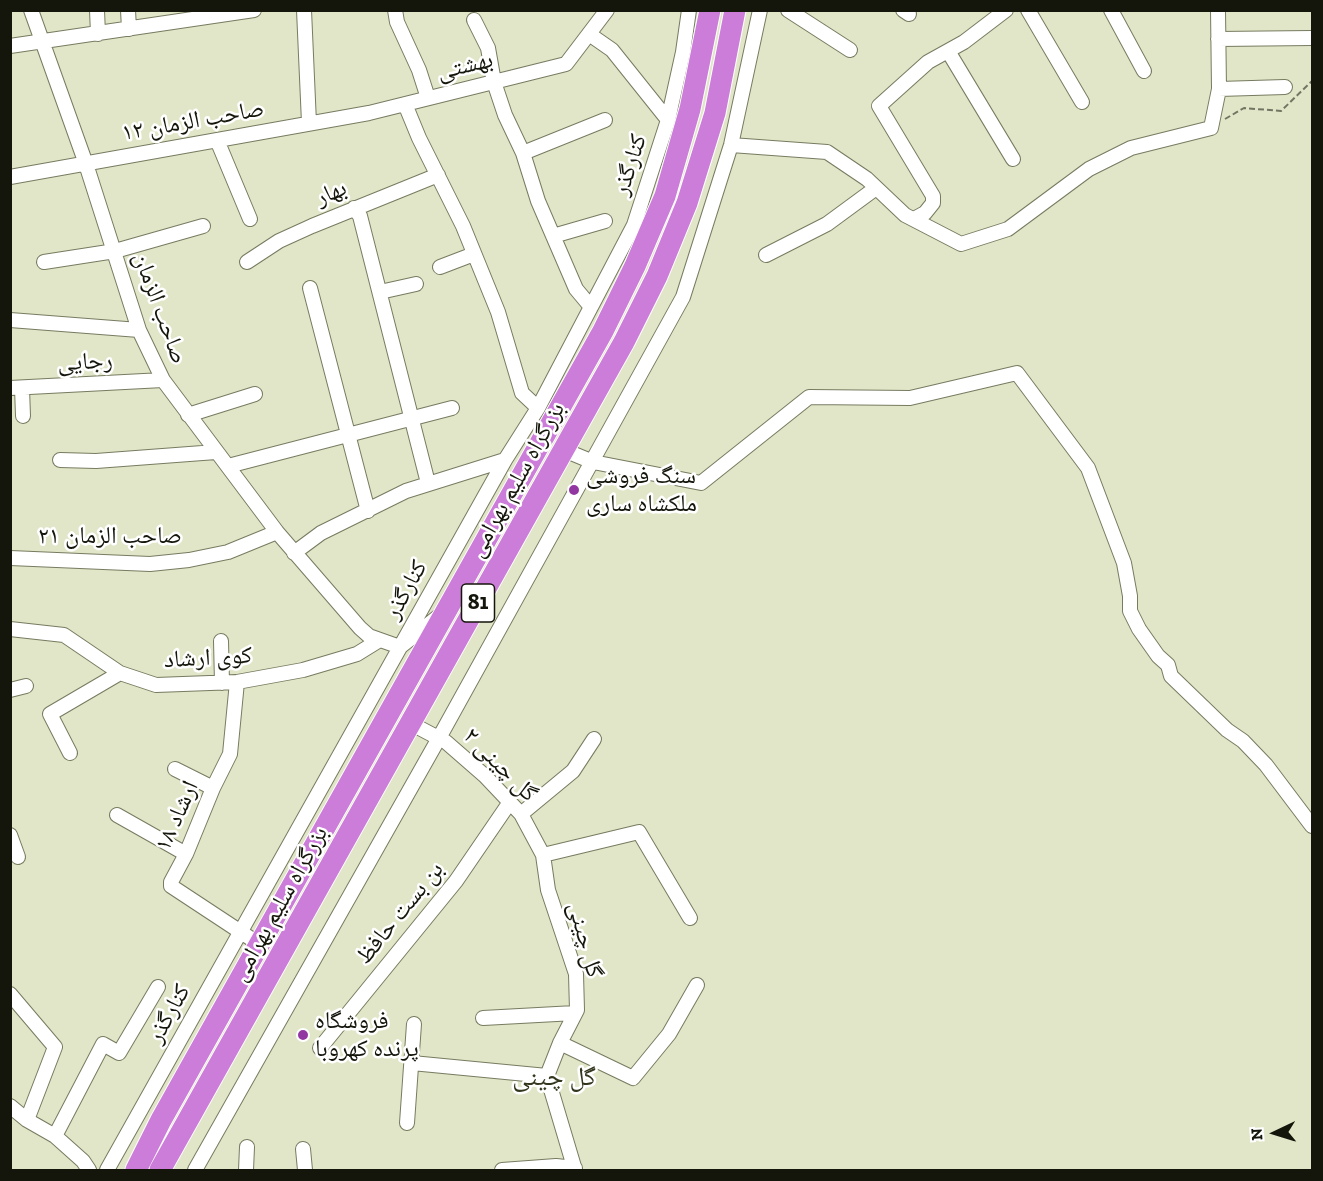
<!DOCTYPE html>
<html>
<head>
<meta charset="utf-8">
<style>
	body { margin:0 }
	#map { position:relative; width:1323px; height:1181px; overflow:hidden; background:#e1e6c8; font-family:"Zilla Slab",serif }
	canvas { display:block }
	.frame { position:absolute; inset:0; border:12px solid #14150b; pointer-events:none }
	.north { position:absolute; left:1245px; top:1103px; width:60px; height:60px; -webkit-text-stroke:4px #fff; paint-order:stroke; rotate:266deg; font-size:16px; font-weight:700; line-height:24px; text-align:center; color:#14150b }
	.north::after { content:''; display:block; margin:auto; width:21px; height:27px; background:#14150b; clip-path:polygon(50% 0,100% 100%,50% 72%,0 100%) }
</style>
</head>
<body>
<div id="map">
<canvas width="1323" height="1181"></canvas>
<div class="frame"></div>
<div class="north">N</div>
</div>
<script>
const g = document.querySelector('canvas').getContext('2d');
g.lineJoin = 'round';
function poly(rows) {
  const path = new Path2D();
  for (const r of rows) {
    path.moveTo(r[0], r[1]);
    for (let i = 2; i < r.length; i += 2) path.lineTo(r[i], r[i + 1]);
  }
  return path;
}
function stroke(path, color, width, dash) {
  g.strokeStyle = color;
  g.lineWidth = width;
  g.lineCap = dash ? 'butt' : 'round';
  g.setLineDash(dash || []);
  g.stroke(path);
}
function drawText(font, color, halo, rows, align = 'center') {
  g.font = font + ' "Zilla Slab","Noto Naskh Arabic",serif';
  g.lineWidth = 5;
  g.setLineDash([]);
  g.textBaseline = 'middle';
  g.strokeStyle = halo;
  g.fillStyle = color;
  for (const [text, x, y, turn = 0] of rows) {
    g.save();
    g.translate(x, y);
    g.rotate((+turn || 0) * Math.PI / 180);
    g.textAlign = isNaN(turn) ? turn : align;
    if (halo) g.strokeText(text, 0, 0);
    g.fillText(text, 0, 0);
    g.restore();
  }
}
const minor = poly([
	[31,10,86,164,139,330,163,380,277,532,360,628,369,636,400,647,439,616],
	[97,10,98,34],
	[128,10,129,29],
	[304,10,309,123],
	[395,10,397,22,419,70,428,98],
	[788,10,850,50],
	[903,10,909,14],
	[1028,10,1082,102],
	[1111,10,1144,71],
	[474,20,488,48,494,82,505,115,523,153,538,201,576,289,591,307],
	[589,34,612,50,668,120],
	[1218,39,1312,38],
	[10,46,254,10],
	[948,51,1013,159],
	[1219,89,1285,87],
	[405,104,419,138,463,226,498,312,522,393,538,408],
	[217,140,250,219],
	[731,145,827,152,867,179,905,215,961,244,1008,229,1089,169,1131,148,1211,128,1219,89,1218,10],
	[523,153,605,120],
	[10,177,369,113,566,64,607,10],
	[354,208,360,216,428,483],
	[914,219,925,213,933,203,933,196,879,106,928,62,964,42,1006,10],
	[553,236,605,221],
	[766,255,827,224,876,188],
	[44,262,115,251,203,226],
	[247,262,279,241,312,226,438,175],
	[440,267,474,254],
	[310,288,368,511],
	[380,292,416,284],
	[10,320,139,330],
	[10,388,163,380],
	[22,388,23,416],
	[188,415,255,394],
	[564,450,593,462,701,483,809,397,910,398,1017,373,1088,468,1124,563,1130,596,1130,611,1139,629,1158,656,1168,665,1171,676,1227,730,1243,741,1266,765,1312,826],
	[60,460,96,461,216,452],
	[228,466,452,408],
	[294,553,321,533,406,491,505,460],
	[10,558,150,564,189,560,228,552,277,532],
	[10,629,64,635,120,673,156,685,237,682,303,670,357,654,378,641],
	[221,641,222,683],
	[237,682,230,754,213,788,186,854,171,882,171,886,259,944],
	[10,690,26,686],
	[410,723,446,742,485,776,521,814,543,855,548,890,576,974,577,1010,560,1043,547,1076,575,1170],
	[70,753,50,714,120,673],
	[175,769,213,788],
	[521,814,573,771,594,739],
	[117,815,186,854],
	[10,835,18,857],
	[543,855,639,832,690,918],
	[10,994,55,1047,27,1120],
	[483,1018,575,1013],
	[560,1043,633,1078,669,1034,697,985],
	[320,1048,456,881,510,802],
	[412,1063,547,1076],
	[10,1106,27,1120,55,1136,83,1161,89,1170],
	[407,1123,414,1024],
	[55,1136,103,1044,119,1053,158,987],
	[303,1149,305,1170],
	[107,1170,505,460,538,408,634,225,668,120,683,52,689,10],
	[195,1170,439,738,683,297,731,145,760,10],
	[246,1170,247,1147],
	[502,1170,556,1166,575,1168]
]);
const highway = poly([
	[136,1170,161,1120,603,331,635,266,665,196,690,109,710,10],
	[160,1170,624,342,657,276,687,203,715,113,735,10]
]);
stroke(minor, '#777b60', 16);
stroke(highway, '#fff', 23);
stroke(poly([
	[1225,119,1244,108,1281,111,1312,81]
]), '#727562', 2, [6, 3]);
stroke(minor, '#fff', 14);
stroke(highway, '#cc7cd9', 21);
for (const [x, y, r, color] of [
	[574,490,6,"#9237a2"],
	[303,1035,6,"#9237a2"]
]) {
  const dot = new Path2D();
  dot.arc(x, y, r, 0, 2 * Math.PI);
  g.fillStyle = color;
  g.fill(dot);
  stroke(dot, '#fff', 2);
}
for (const [x, y, w] of [
	[478,603,33]
]) {
  const box = new Path2D();
  box.roundRect(x - w / 2, y - 19, w, 38, 4.5);
  g.fillStyle = '#fff';
  g.fill(box);
  stroke(box, '#14150b', 1.5);
}
drawText('bold 22px', '#14150b', null, [
	["81",478,603]
]);
drawText('24px', '#14150b', '#fff', [
	["بهشتی",465,66,-14],
	["صاحب الزمان ۱۲",193,121,-10],
	["کنارگذر",630,165,-72],
	["بهار",331,193,-23],
	["صاحب الزمان",160,308,70],
	["رجایی",85,362,-3],
	["بزرگراه سلیم بهرامی",517,480,-61],
	["صاحب الزمان ۲۱",110,536],
	["کنارگذر",406,590,-61],
	["کوی ارشاد",208,658,-3],
	["گل چینی ۲",500,765,45],
	["ارشاد ۱۸",177,816,-66],
	["بزرگراه سلیم بهرامی",280,904,-61],
	["بن بست حافظ",400,913,-51],
	["گل چینی",585,940,75],
	["کنارگذر",169,1014,-61]
]);
drawText('24px', '#14150b', '#fff', [
	["سنگ فروشی",586,476],
	["ملکشاه ساری",586,504],
	["فروشگاه",315,1021],
	["پرنده کهروبا",315,1049]
], 'left');
drawText('26px', '#34361e', '#fff', [
	["گل چینی",554,1078]
]);
</script>
</body>
</html>
